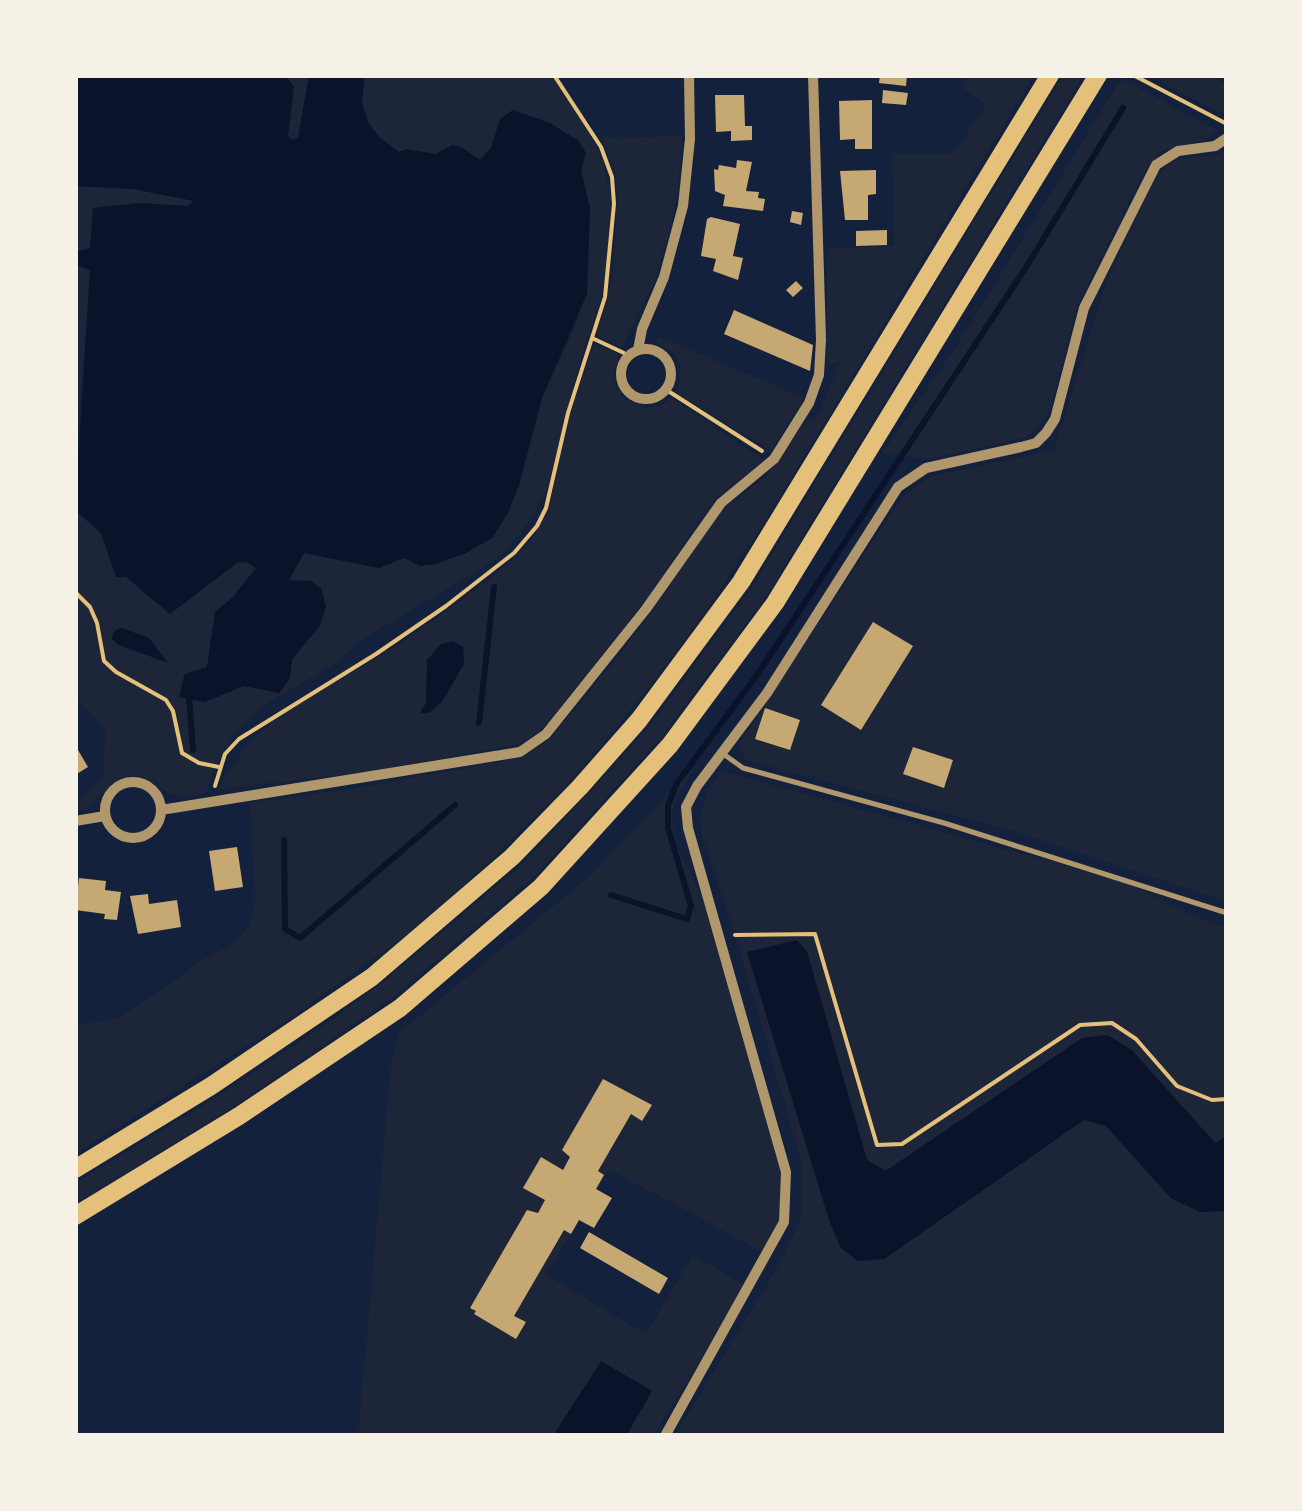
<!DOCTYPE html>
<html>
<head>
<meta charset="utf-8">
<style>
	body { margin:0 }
	#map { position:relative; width:1302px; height:1511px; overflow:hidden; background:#14213d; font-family:"Work Sans",sans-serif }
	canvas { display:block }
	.frame { position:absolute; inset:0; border:78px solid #f6f1e7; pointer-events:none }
</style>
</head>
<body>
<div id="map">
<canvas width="1302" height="1511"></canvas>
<div class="frame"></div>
</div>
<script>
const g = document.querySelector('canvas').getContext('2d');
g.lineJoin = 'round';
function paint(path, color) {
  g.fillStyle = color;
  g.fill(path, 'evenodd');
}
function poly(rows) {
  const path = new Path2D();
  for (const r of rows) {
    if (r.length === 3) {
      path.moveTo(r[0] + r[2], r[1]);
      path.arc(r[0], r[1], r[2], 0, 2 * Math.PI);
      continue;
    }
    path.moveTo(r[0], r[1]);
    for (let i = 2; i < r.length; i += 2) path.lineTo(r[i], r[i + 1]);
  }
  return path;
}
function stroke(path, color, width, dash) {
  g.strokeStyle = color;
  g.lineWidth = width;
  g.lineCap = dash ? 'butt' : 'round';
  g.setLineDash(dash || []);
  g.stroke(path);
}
paint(poly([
	[285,75,309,75,298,138,291,140,288,136,293,87],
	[365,75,554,75,577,109,603,160,611,201,606,276,597,312,578,366,547,490,521,533,497,559,366,637,333,665,262,706,234,734,215,768,206,793,189,797,170,794,141,776,131,776,121,778,85,809,75,812,75,807,104,775,105,728,75,697,75,510,101,533,120,578,126,577,170,614,237,563,247,562,257,569,232,598,215,612,207,668,185,674,180,684,205,702,244,685,279,693,290,678,292,660,306,644,288,580,304,553,379,568,404,558,420,565,492,538,508,513,519,485,542,398,577,323,590,208,581,171,550,123,513,110,500,119,491,148,480,161,461,147,452,145,436,154,399,152,380,138,369,124,362,103],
	[122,628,161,661,147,652,130,651,112,639,114,631],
	[968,75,1034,75,765,521,707,610,647,690,577,774,534,818,464,885,401,939,283,1023,75,1154,75,1026,118,1018,172,983,196,963,236,942,250,924,255,901,250,803,370,786,524,757,551,738,609,668,650,615,714,520,727,506,766,477,806,421,813,421,820,411,840,362,831,364,827,359,827,249,894,246,892,154,953,154,986,104,961,87],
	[1063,75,1084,75,765,598,660,739,532,879,392,998,232,1108,75,1204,75,1183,201,1107,325,1025,383,982,523,864,649,727,752,587],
	[1148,75,1210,75,1227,85,1227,113,1218,112],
	[1121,79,1218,130,1207,139,1163,150,1144,171,1078,304,1048,416,1034,432,1023,438,929,459,882,453,956,347],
	[682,136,678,192,668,236,654,283,622,347,596,337,613,276,617,203,616,177,602,138],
	[1227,149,1227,902,1010,830,745,760,738,745,902,497,932,476,1054,450,1107,280,1155,179,1171,162,1185,157,1217,155],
	[75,186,133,189,195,201,187,206,139,203,90,248,75,252],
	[75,264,90,270,75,474],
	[658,336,804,398,771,451,676,393,681,378,680,366,673,353,656,342],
	[594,343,620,354,613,375,622,398,645,408,658,407,672,398,764,460,715,500,702,517,643,603,548,722,537,733,516,745,366,772,218,789,247,745,272,720,406,640,491,578,530,542,550,504,570,414],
	[698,763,678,795,672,813,674,836,677,847,712,916,782,1163,780,1224,765,1253,609,1169,546,1275,646,1334,693,1255,746,1286,653,1436,626,1436,652,1391,601,1362,553,1436,358,1436,391,1064,399,1033,591,875],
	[722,771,1127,883,1195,917,1227,928,1227,1136,1215,1143,1132,1050,1107,1035,1082,1038,885,1171,867,1160,807,952,747,953,830,1223,841,1248,884,1259,1084,1120,1106,1126,1171,1198,1200,1212,1227,1211,1227,1430,1208,1436,675,1436,774,1273,801,1220,801,1160,734,930,701,832,700,816,708,792]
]), '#1d2539');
paint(poly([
	[75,75,285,75,294,87,288,136,292,140,298,137,309,75,365,75,362,103,369,124,380,138,399,152,406,149,436,154,452,145,461,147,480,160,491,148,500,119,513,110,550,123,579,141,586,153,581,171,590,208,587,294,542,398,519,485,508,513,492,538,466,553,436,564,420,566,404,558,379,568,304,553,289,580,310,581,321,588,326,606,320,626,292,659,290,678,279,693,244,686,205,702,179,697,185,674,207,667,215,612,232,598,256,568,247,562,237,563,170,614,126,577,116,577,101,533,75,510,90,271,75,264,75,252,90,248,93,208,139,203,187,206,194,201,133,189,75,186],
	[122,628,149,638,168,663,117,644,112,639,114,631],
	[452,641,463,647,464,664,442,702,429,713,420,713,426,702,427,660,441,644],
	[797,940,807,952,867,1160,886,1171,1082,1038,1107,1035,1132,1050,1215,1143,1227,1136,1227,1211,1200,1212,1171,1198,1106,1126,1084,1120,884,1259,858,1261,841,1248,830,1223,747,952],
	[601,1361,652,1391,626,1436,553,1436]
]), '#0b132b');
stroke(poly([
	[189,697,193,750],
	[479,723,494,587],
	[284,840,285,929,300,938,455,805],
	[611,895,687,919,691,906,668,828,668,805,677,783,757,675,1025,269,1123,108]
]), '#0b132b', 6);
paint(poly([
	[880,75,907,75,906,86,879,83],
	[883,90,908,93,906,105,882,103],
	[715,95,744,95,745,126,752,126,752,140,731,141,731,131,716,132],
	[872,100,872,149,855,149,855,139,840,140,839,101],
	[737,160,752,162,746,191,759,192,758,198,765,199,763,211,723,206,725,195,715,191,714,169,718,170,719,165,736,168],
	[876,170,876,194,868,195,868,220,845,220,840,171],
	[792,211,803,213,801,225,790,222],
	[711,217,740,224,733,256,743,258,738,280,713,271,716,259,701,256,707,219],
	[887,230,887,245,856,246,856,231],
	[796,281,803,288,793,297,786,290],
	[734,310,813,345,810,371,724,334],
	[873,622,913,646,861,730,821,705],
	[765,708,800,720,790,750,755,739],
	[75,745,88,767,75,775],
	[913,747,953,760,944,788,903,774],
	[237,847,243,887,215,891,209,851],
	[79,878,106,881,105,890,121,892,117,920,104,919,105,914,75,910],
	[148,894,149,904,177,900,181,927,138,934,130,896],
	[603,1079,652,1105,642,1121,631,1114,598,1171,604,1175,596,1189,612,1198,594,1228,579,1220,571,1234,564,1230,514,1316,526,1322,516,1339,474,1314,476,1311,470,1308,527,1210,538,1213,545,1200,523,1188,541,1157,563,1170,570,1157,562,1150],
	[589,1232,668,1278,659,1294,580,1248]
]), '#c6a872');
stroke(poly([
	[1133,75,1227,124],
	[592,338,624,353],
	[665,389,762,451],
	[75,592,90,607,97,623,104,661,116,672,166,700,173,711,182,753,199,763,219,767],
	[215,786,225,754,239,739,376,654,446,606,514,553,537,526,546,508,568,413,605,297,614,204,612,177,601,147,554,75],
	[735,935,815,934,877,1145,902,1144,1080,1025,1112,1023,1136,1039,1177,1086,1212,1100,1227,1099]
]), '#e5c07b', 4);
stroke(poly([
	[722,753,743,768,944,823,1227,913]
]), '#b1986c', 5);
stroke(poly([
	[646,374,25],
	[638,350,642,329,664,277,683,206,690,139,689,75],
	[133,810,28],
	[161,810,520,752,546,734,646,609,721,503,774,459,809,403,819,375,821,340,813,75],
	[75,821,105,816],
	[665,1436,784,1222,786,1172,688,828,686,807,697,786,767,693,898,487,926,468,1021,447,1036,443,1046,433,1055,419,1084,308,1156,165,1178,151,1215,146,1227,138]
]), '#b1986c', 10);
stroke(poly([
	[75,1169,211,1086,372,977,512,857,580,787,639,720,741,582,1050,75],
	[75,1216,239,1116,400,1008,541,887,670,745,775,603,1098,75]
]), '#e5c07b', 18);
</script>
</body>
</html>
